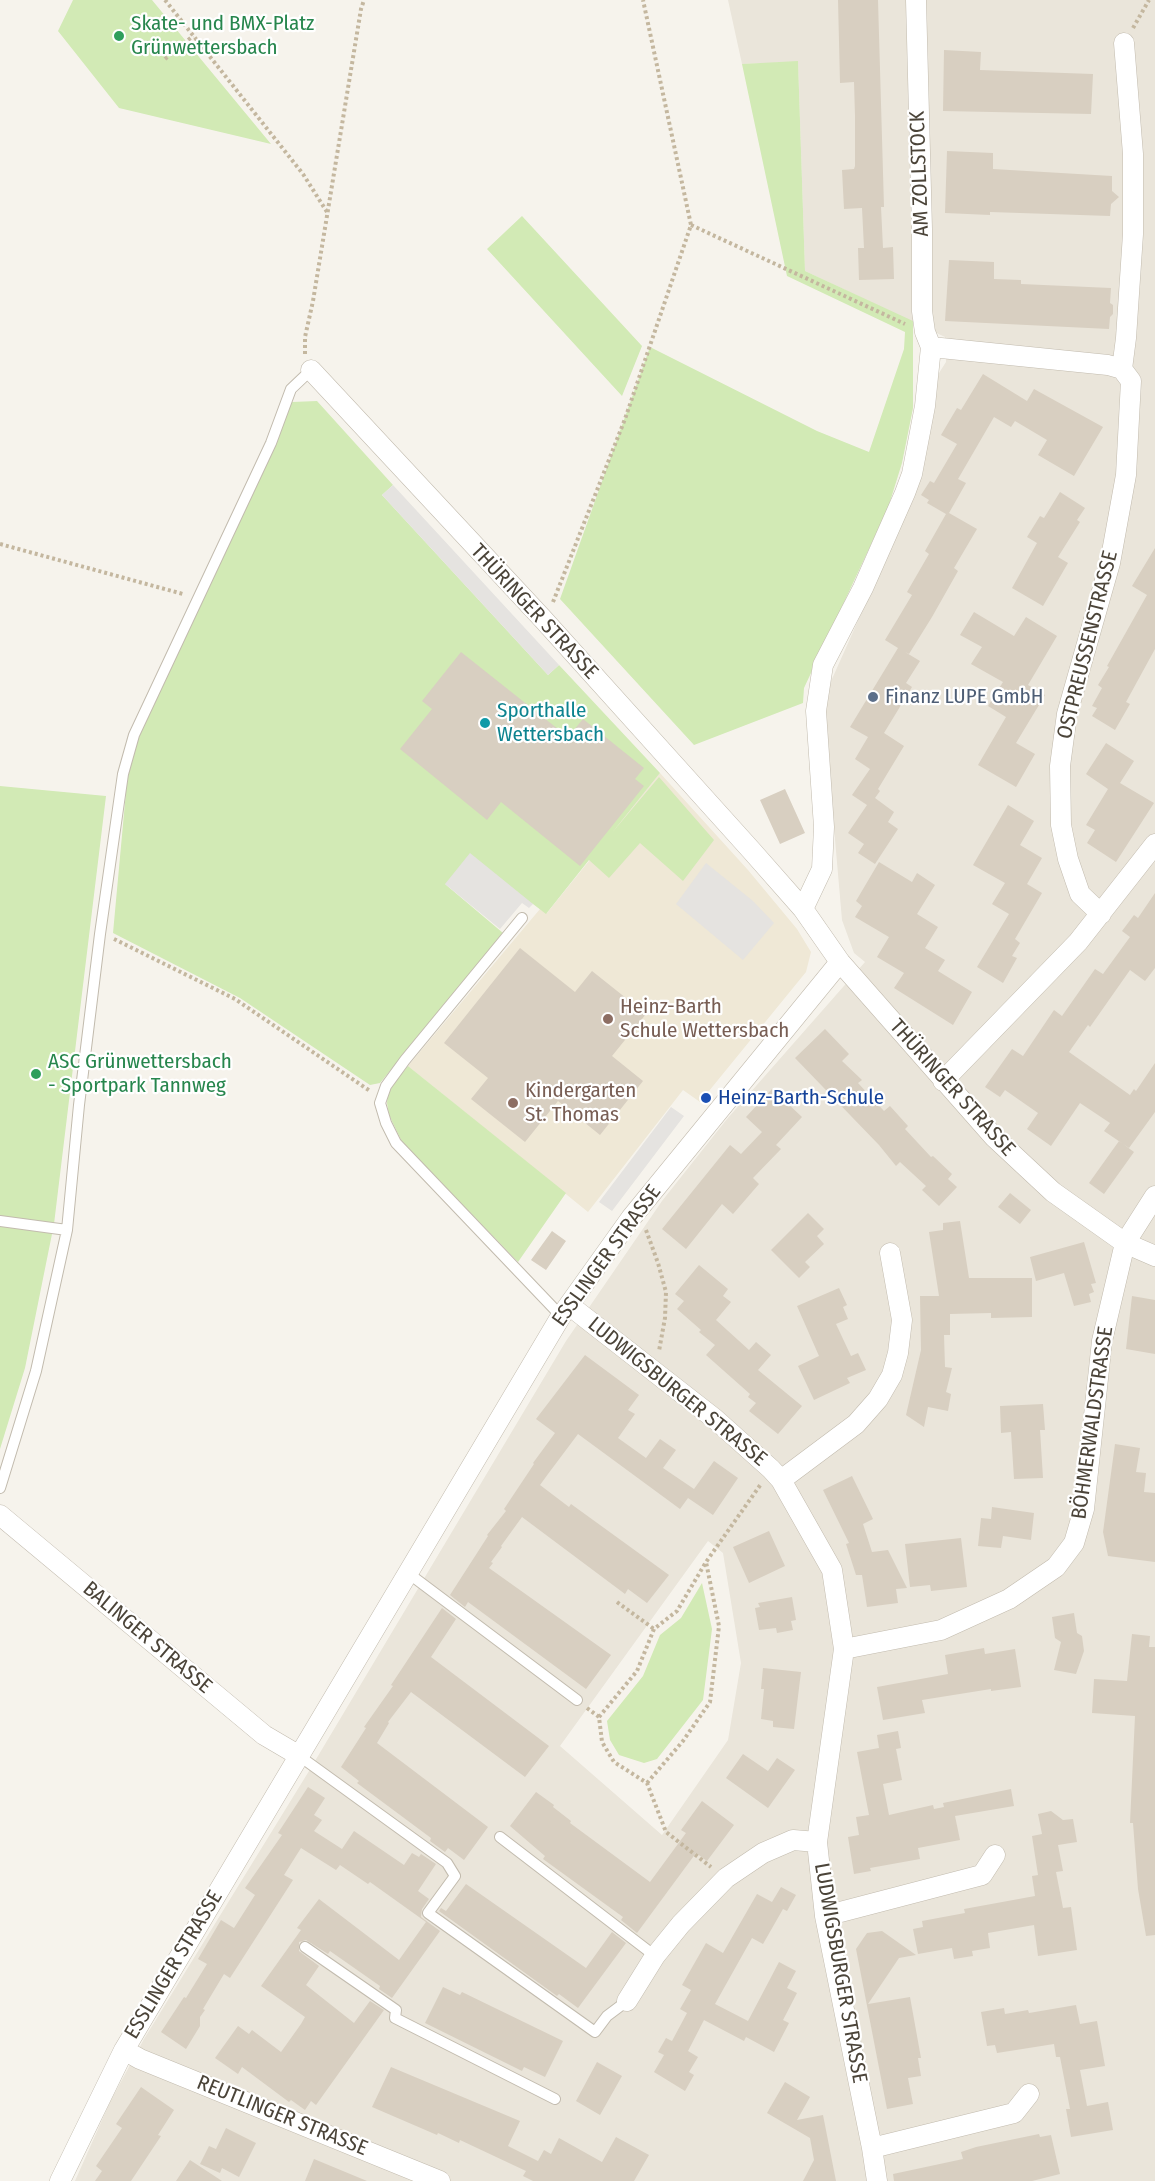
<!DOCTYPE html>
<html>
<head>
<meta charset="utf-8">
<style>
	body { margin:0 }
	canvas { display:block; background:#f6f3ec }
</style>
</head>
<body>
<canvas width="1155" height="2181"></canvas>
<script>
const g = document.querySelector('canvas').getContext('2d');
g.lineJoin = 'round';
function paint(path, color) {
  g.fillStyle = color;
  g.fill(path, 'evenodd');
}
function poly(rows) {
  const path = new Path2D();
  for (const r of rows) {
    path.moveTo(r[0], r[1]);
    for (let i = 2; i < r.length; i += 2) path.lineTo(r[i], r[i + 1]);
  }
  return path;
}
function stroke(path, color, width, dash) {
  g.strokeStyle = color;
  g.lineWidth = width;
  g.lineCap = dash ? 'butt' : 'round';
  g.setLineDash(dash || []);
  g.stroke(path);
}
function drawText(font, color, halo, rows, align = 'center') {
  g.font = font + ' "Fira Sans Condensed",sans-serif';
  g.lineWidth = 4.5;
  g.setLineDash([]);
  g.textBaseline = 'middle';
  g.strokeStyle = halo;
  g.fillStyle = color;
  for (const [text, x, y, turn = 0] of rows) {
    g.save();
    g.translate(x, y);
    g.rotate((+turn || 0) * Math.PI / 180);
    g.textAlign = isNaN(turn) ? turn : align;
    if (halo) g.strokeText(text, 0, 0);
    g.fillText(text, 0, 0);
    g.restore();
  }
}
paint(poly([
	[728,0,1155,0,1155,2181,75,2181,110,2102,144,2039,309,1771,566,1341,662,1201,727,1119,865,962,854,953,842,920,825,724,828,688,910,504,939,373,946,362,945,337,805,271,798,62,742,64],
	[708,1541,723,1553,741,1663,728,1740,662,1835,560,1746]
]), '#eae5da');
paint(poly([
	[660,773,748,870,797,929,811,952,806,972,700,1102,683,1090,588,1212,408,1066,540,909,547,913]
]), '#efe8d6');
paint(poly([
	[73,0,152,0,271,144,119,108,58,31],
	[798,61,805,271,913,321,913,408,902,463,888,508,804,688,803,703,694,745,560,599,650,347,817,431,869,452,904,349,905,332,787,276,742,64],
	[522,216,642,346,622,396,487,249],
	[317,401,393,485,382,495,548,675,559,665,660,773,611,834,659,777,714,840,683,881,640,843,609,878,589,860,546,914,533,904,445,884,503,933,380,1083,370,1085,240,998,113,933,128,770,137,735,292,402],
	[0,786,106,796,54,1224,25,1368,0,1449],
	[408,1066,566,1193,518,1262,402,1142,389,1115,387,1103,388,1091],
	[702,1583,712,1629,703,1700,657,1759,644,1763,619,1755,610,1740,607,1721,643,1676,660,1635,681,1618]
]), '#d2eab5');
paint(poly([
	[393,485,559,665,548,675,382,495],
	[470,853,533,904,529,908,522,903,500,929,445,884],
	[706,863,753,901,774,923,743,960,676,904],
	[671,1107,684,1116,612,1211,599,1202]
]), '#e5e3e0');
paint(poly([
	[838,0,878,0,884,207,881,207,883,248,893,247,894,279,859,280,858,248,864,248,862,208,844,209,842,170,854,169,855,166,855,116,854,82,840,83],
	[944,50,981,52,980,70,1093,74,1091,114,943,111],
	[947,151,993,153,993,169,1112,176,1112,191,1119,197,1111,204,1110,216,990,212,990,215,945,213],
	[949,260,994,262,994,279,1021,280,1021,284,1111,288,1110,303,1113,305,1113,314,1110,317,1109,329,945,321],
	[983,374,1027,401,1034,389,1103,427,1074,476,1038,455,1047,440,1015,421,1011,427,994,417,958,479,966,483,949,513,977,529,954,568,958,571,932,617,909,654,905,652,920,661,906,683,912,687,884,733,904,746,878,789,880,791,875,798,894,812,888,822,898,829,875,864,858,853,864,844,848,833,867,805,852,795,870,769,855,759,868,737,850,727,898,648,885,640,912,595,907,592,929,554,925,551,946,514,927,503,929,500,921,495,930,481,934,483,957,444,941,435,957,408,961,410],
	[1060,492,1085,508,1077,520,1080,522,1058,557,1068,563,1043,606,1012,588,1037,543,1027,537,1040,516,1044,518],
	[1155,548,1155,649,1126,702,1130,704,1115,730,1092,716,1097,708,1092,706,1102,688,1098,685,1109,667,1107,666,1147,595,1132,586],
	[974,612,1014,636,1026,617,1057,636,1028,685,1045,695,1016,743,1035,754,1016,787,978,765,1006,717,988,706,1003,682,971,664,982,647,960,635],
	[461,652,568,737,583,719,644,768,635,779,644,786,580,866,501,802,487,820,400,749,432,709,422,701],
	[1106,743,1134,761,1120,783,1154,803,1116,862,1087,843,1095,830,1086,825,1108,789,1086,774],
	[785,789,805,833,780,844,760,800],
	[1008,805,1034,821,1020,845,1042,858,1027,884,1042,893,1015,939,1020,943,1012,956,1017,958,1003,983,977,967,1009,914,992,904,1005,883,973,865],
	[879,862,912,882,917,873,935,885,917,914,938,927,925,948,945,960,938,971,972,992,953,1025,894,988,904,973,877,957,889,937,855,917,862,906,856,901],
	[1155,893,1155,968,1145,981,1130,970,1090,1027,1088,1025,1069,1052,1130,1095,1134,1089,1136,1091,1155,1063,1155,1112,1129,1148,1104,1131,1110,1123,1080,1103,1051,1146,1027,1129,1038,1113,1005,1090,1000,1097,985,1087,1012,1049,1023,1056,1054,1010,1062,1016,1095,969,1103,974,1130,937,1122,931,1134,915,1138,918],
	[520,948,575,992,592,971,646,1014,612,1056,643,1081,600,1135,558,1101,525,1142,471,1099,488,1078,444,1043],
	[825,1029,849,1054,842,1061,862,1080,858,1083,884,1111,890,1106,908,1126,905,1129,931,1157,933,1156,952,1174,948,1179,957,1187,939,1206,922,1190,926,1186,900,1162,896,1166,879,1145,795,1058],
	[772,1089,802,1117,776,1145,781,1149,753,1178,759,1184,733,1214,722,1204,686,1249,662,1229,730,1145,741,1154,762,1132,746,1117],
	[1119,1141,1134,1152,1104,1194,1089,1183],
	[1010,1193,1031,1210,1020,1224,998,1207],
	[808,1213,824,1229,817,1236,824,1244,805,1262,810,1267,799,1278,771,1250],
	[960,1221,969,1278,1032,1278,1032,1317,991,1318,991,1313,950,1314,950,1335,944,1335,945,1367,952,1368,946,1392,951,1394,948,1411,928,1407,924,1427,906,1415,921,1350,920,1296,939,1296,929,1232,943,1230,943,1223],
	[552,1231,566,1241,546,1270,531,1260],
	[1084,1242,1096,1283,1091,1284,1094,1292,1089,1294,1091,1302,1074,1306,1064,1273,1036,1281,1030,1257],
	[699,1265,728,1289,723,1296,731,1302,716,1320,749,1350,756,1342,771,1355,758,1370,802,1406,778,1434,749,1411,756,1403,748,1397,750,1394,706,1355,715,1345,699,1332,701,1330,677,1309,684,1301,675,1294],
	[839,1288,847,1305,843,1307,848,1319,836,1324,851,1356,858,1353,866,1370,847,1378,850,1383,814,1400,798,1366,819,1356,797,1306],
	[1132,1296,1155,1300,1155,1354,1126,1349],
	[585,1355,639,1395,628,1410,635,1414,618,1438,646,1458,660,1439,676,1450,663,1468,694,1489,714,1461,738,1478,713,1515,688,1498,680,1509,578,1434,548,1474,540,1485,569,1507,571,1504,669,1575,647,1603,628,1589,625,1594,522,1517,501,1546,502,1547,491,1562,493,1563,489,1568,611,1655,586,1689,468,1602,465,1607,450,1595,488,1536,487,1535,506,1511,504,1509,534,1464,533,1463,555,1433,536,1419],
	[1043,1404,1045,1430,1040,1430,1043,1478,1014,1479,1011,1432,1001,1433,1000,1406],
	[1115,1444,1140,1448,1136,1472,1146,1473,1144,1492,1155,1493,1155,1562,1108,1556,1103,1532],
	[852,1476,873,1519,863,1524,872,1552,888,1550,907,1588,896,1589,898,1603,867,1607,862,1575,856,1575,846,1544,849,1543,823,1490],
	[992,1507,1034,1513,1031,1540,1003,1536,1001,1548,978,1546,981,1518,991,1519],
	[769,1531,785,1566,749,1583,733,1547],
	[961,1538,967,1587,931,1591,930,1585,910,1587,905,1544],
	[792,1597,796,1620,791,1621,793,1630,777,1633,776,1628,759,1630,755,1608,760,1607,758,1603],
	[442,1608,456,1619,431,1657,549,1746,525,1777,411,1692,388,1722,389,1723,377,1743,488,1827,464,1860,448,1848,445,1852,430,1841,431,1838,357,1783,359,1781,341,1767,366,1728,364,1727,393,1686,391,1685,401,1670],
	[1074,1613,1077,1633,1082,1636,1084,1651,1076,1674,1054,1670,1061,1642,1055,1638,1052,1617],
	[1132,1634,1150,1636,1149,1647,1155,1647,1155,1935,1146,1936,1138,1889,1133,1823,1130,1823,1135,1716,1092,1713,1094,1679,1127,1681],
	[984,1648,985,1654,1015,1649,1021,1687,991,1691,991,1689,922,1700,925,1713,883,1720,877,1687,948,1674,945,1655],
	[763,1668,801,1672,794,1729,773,1727,773,1721,761,1719,764,1689,761,1689],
	[898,1731,901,1748,896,1749,902,1780,883,1784,889,1815,933,1805,934,1809,944,1807,943,1803,1011,1789,1014,1806,955,1816,960,1840,918,1848,920,1859,870,1868,871,1871,854,1874,848,1837,859,1835,856,1817,869,1815,857,1752,879,1748,877,1735],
	[743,1754,768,1771,777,1758,795,1770,768,1808,726,1778],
	[308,1787,325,1798,314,1815,322,1820,314,1831,342,1849,354,1831,404,1865,412,1853,419,1857,421,1854,436,1864,418,1891,429,1899,422,1909,421,1917,440,1931,392,1998,379,1989,380,1986,330,1951,328,1954,306,1940,299,1942,299,1951,319,1966,306,1985,354,2023,370,2001,384,2010,316,2105,311,2101,305,2110,291,2100,289,2102,242,2067,238,2074,215,2058,238,2026,249,2034,252,2030,281,2052,301,2024,305,2017,261,1986,301,1930,297,1928,319,1899,399,1960,426,1922,370,1882,368,1884,340,1865,336,1870,301,1848,284,1875,293,1880,230,1978,224,1974,203,2009,205,2010,200,2017,200,2026,186,2049,161,2032,184,1997,186,1998,207,1964,198,1959,221,1920,234,1928,255,1895,245,1888,282,1835,278,1833],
	[536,1792,554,1805,553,1807,571,1821,570,1823,650,1882,686,1833,681,1830,702,1801,734,1825,707,1861,696,1853,637,1933,621,1920,623,1917,543,1859,545,1856,510,1826],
	[1051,1811,1063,1820,1073,1819,1077,1842,1058,1845,1063,1871,1056,1872,1063,1908,1071,1907,1077,1950,1038,1956,1034,1925,988,1933,990,1948,972,1951,973,1956,954,1959,952,1948,918,1954,913,1929,923,1927,922,1921,965,1913,964,1909,1035,1896,1032,1876,1038,1875,1032,1836,1042,1834,1038,1814],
	[466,1884,586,1968,612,1932,626,1943,578,2008,559,1994,557,1996,439,1911,441,1908,446,1911],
	[781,1887,796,1895,787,1911,783,1909,763,1944,752,1938,715,2004,748,2021,779,1962,796,1971,787,1988,797,1993,783,2020,789,2023,774,2052,746,2037,744,2041,704,2020,688,2051,698,2057,689,2072,694,2075,685,2091,654,2072,664,2055,658,2052,666,2038,672,2041,687,2013,680,2009,691,1990,682,1985,706,1943,723,1953,757,1894,772,1902],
	[882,1931,916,1955,899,1958,868,2004,910,1997,921,2058,918,2058,921,2076,908,2078,913,2104,887,2109,856,1949,867,1933],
	[443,1987,460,1995,462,1992,563,2041,545,2077,524,2067,522,2071,425,2023],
	[1076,2005,1080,2024,1097,2021,1105,2066,1080,2070,1087,2106,1108,2102,1113,2130,1071,2137,1066,2109,1070,2109,1060,2057,1056,2057,1054,2044,997,2053,995,2045,987,2046,981,2012,1004,2008,1005,2014,1028,2010,1029,2013],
	[597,2062,622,2076,600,2115,576,2101],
	[391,2067,520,2121,508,2146,538,2161,544,2150,551,2154,559,2138,602,2162,616,2137,649,2155,634,2181,533,2181,523,2176,526,2171,460,2140,459,2143,438,2133,437,2135,372,2107],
	[785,2082,810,2097,797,2120,823,2115,836,2181,803,2181,814,2160,810,2138,767,2113],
	[141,2087,174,2110,158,2135,161,2136,131,2181,95,2181,102,2171,96,2166,122,2128,116,2124],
	[226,2128,256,2143,239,2177,222,2168,220,2173,200,2164,209,2146,216,2149],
	[1039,2134,1040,2137,1051,2135,1060,2174,1032,2181,894,2181,893,2174,963,2159,961,2152,976,2147],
	[314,2159,367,2181,305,2181],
	[190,2160,222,2181,176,2181]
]), '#d8cfc1');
const service = poly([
	[522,918,405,1060,386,1086,380,1103,386,1123,396,1143,561,1316],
	[0,1221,67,1230],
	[0,1488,36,1371,67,1230,79,1105,100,934,123,774,134,735,271,443,291,389,311,370],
	[408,1573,577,1700],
	[298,1755,447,1863,455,1876,428,1913,595,2032,607,2016,627,2001],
	[500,1837,655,1956],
	[305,1947,396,2010,395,2018,555,2099]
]);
const minor = poly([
	[931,347,1108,365,1122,369],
	[311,370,542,618,751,850,803,909,840,962,994,1137,1053,1192,1125,1243,1155,1256],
	[803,909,822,869,824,827,816,711,823,665,863,588,905,493,912,474,925,406,931,347,925,332,922,311,922,229,916,0],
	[1101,914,1080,894,1068,859,1061,825,1060,766,1067,714,1110,563,1126,475,1131,381,1122,369,1126,338,1133,234,1133,154,1124,43],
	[943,1081,1078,942,1155,844],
	[569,1305,715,1419,771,1469,781,1480,832,1570,844,1649,817,1842,825,1916,872,2148,877,2181],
	[781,1480,856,1424,878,1399,892,1375,898,1353,902,1320,890,1253],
	[0,1515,264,1735,298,1755],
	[844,1649,941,1630,1009,1599,1056,1567,1074,1543,1084,1509,1102,1341,1125,1243,1155,1196],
	[825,1916,982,1875,995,1855],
	[627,2001,655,1956,681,1924,726,1878,763,1853,793,1840,817,1842],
	[124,2050,140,2059,440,2181],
	[872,2148,1014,2113,1029,2094],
	[60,2181,124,2050,561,1316,631,1218,840,962]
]);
stroke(service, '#c2bbae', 12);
stroke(minor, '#c2bbae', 21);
stroke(poly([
	[165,0,303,174,327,212],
	[1133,28,1149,0],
	[165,59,193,36],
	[691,225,905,324],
	[305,354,305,337,313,301,361,9,364,0],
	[0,544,183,594],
	[553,602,625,419,691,225,643,0],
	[114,939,235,999,370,1091],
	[646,1230,658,1263,666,1292,665,1318,659,1351],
	[617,1602,654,1629],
	[587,1708,599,1717,602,1742,614,1762,647,1783,666,1832,711,1867],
	[599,1717,637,1671,654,1629,677,1611,706,1562,761,1484],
	[647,1783,683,1741,710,1702,719,1626,706,1562]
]), '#c4b79f', 4, [3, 3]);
stroke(service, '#fff', 10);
stroke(minor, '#fff', 20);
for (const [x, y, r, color] of [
	[119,36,6,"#2e9e5b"],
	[873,697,6,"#5c6f8a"],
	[485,723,6,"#0f9aa8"],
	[608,1019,6,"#8d6e63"],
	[36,1074,6,"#2e9e5b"],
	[706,1098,6,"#1a4fb4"],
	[513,1103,6,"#8d6e63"]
]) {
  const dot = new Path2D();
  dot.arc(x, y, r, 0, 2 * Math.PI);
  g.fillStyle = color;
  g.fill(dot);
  stroke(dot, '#fff', 2);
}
drawText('21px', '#27864d', '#fff', [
	["Skate- und BMX-Platz",131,24],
	["Grünwettersbach",131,48],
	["ASC Grünwettersbach",48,1062],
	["- Sportpark Tannweg",48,1086]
], 'left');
drawText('21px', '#4b4439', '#fff', [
	["AM ZOLLSTOCK",920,174,-92],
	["THÜRINGER STRASSE",534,612,47],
	["OSTPREUSSENSTRASSE",1088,645,-76],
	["THÜRINGER STRASSE",952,1088,48],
	["ESSLINGER STRASSE",607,1256,-54],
	["LUDWIGSBURGER STRASSE",677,1392,39],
	["BÖHMERWALDSTRASSE",1093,1423,-82],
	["BALINGER STRASSE",147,1638,40],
	["ESSLINGER STRASSE",174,1965,-59],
	["LUDWIGSBURGER STRASSE",840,1973,80],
	["REUTLINGER STRASSE",282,2116,22]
]);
drawText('21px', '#4e5e75', '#fff', [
	["Finanz LUPE GmbH",885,697]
], 'left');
drawText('21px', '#0d838f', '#fff', [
	["Sporthalle",497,711],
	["Wettersbach",497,735]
], 'left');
drawText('21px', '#785e54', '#fff', [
	["Heinz-Barth",620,1007],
	["Schule Wettersbach",620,1031],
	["Kindergarten",525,1091],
	["St. Thomas",525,1115]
], 'left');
drawText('21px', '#164399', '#fff', [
	["Heinz-Barth-Schule",718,1098]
], 'left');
</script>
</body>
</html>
